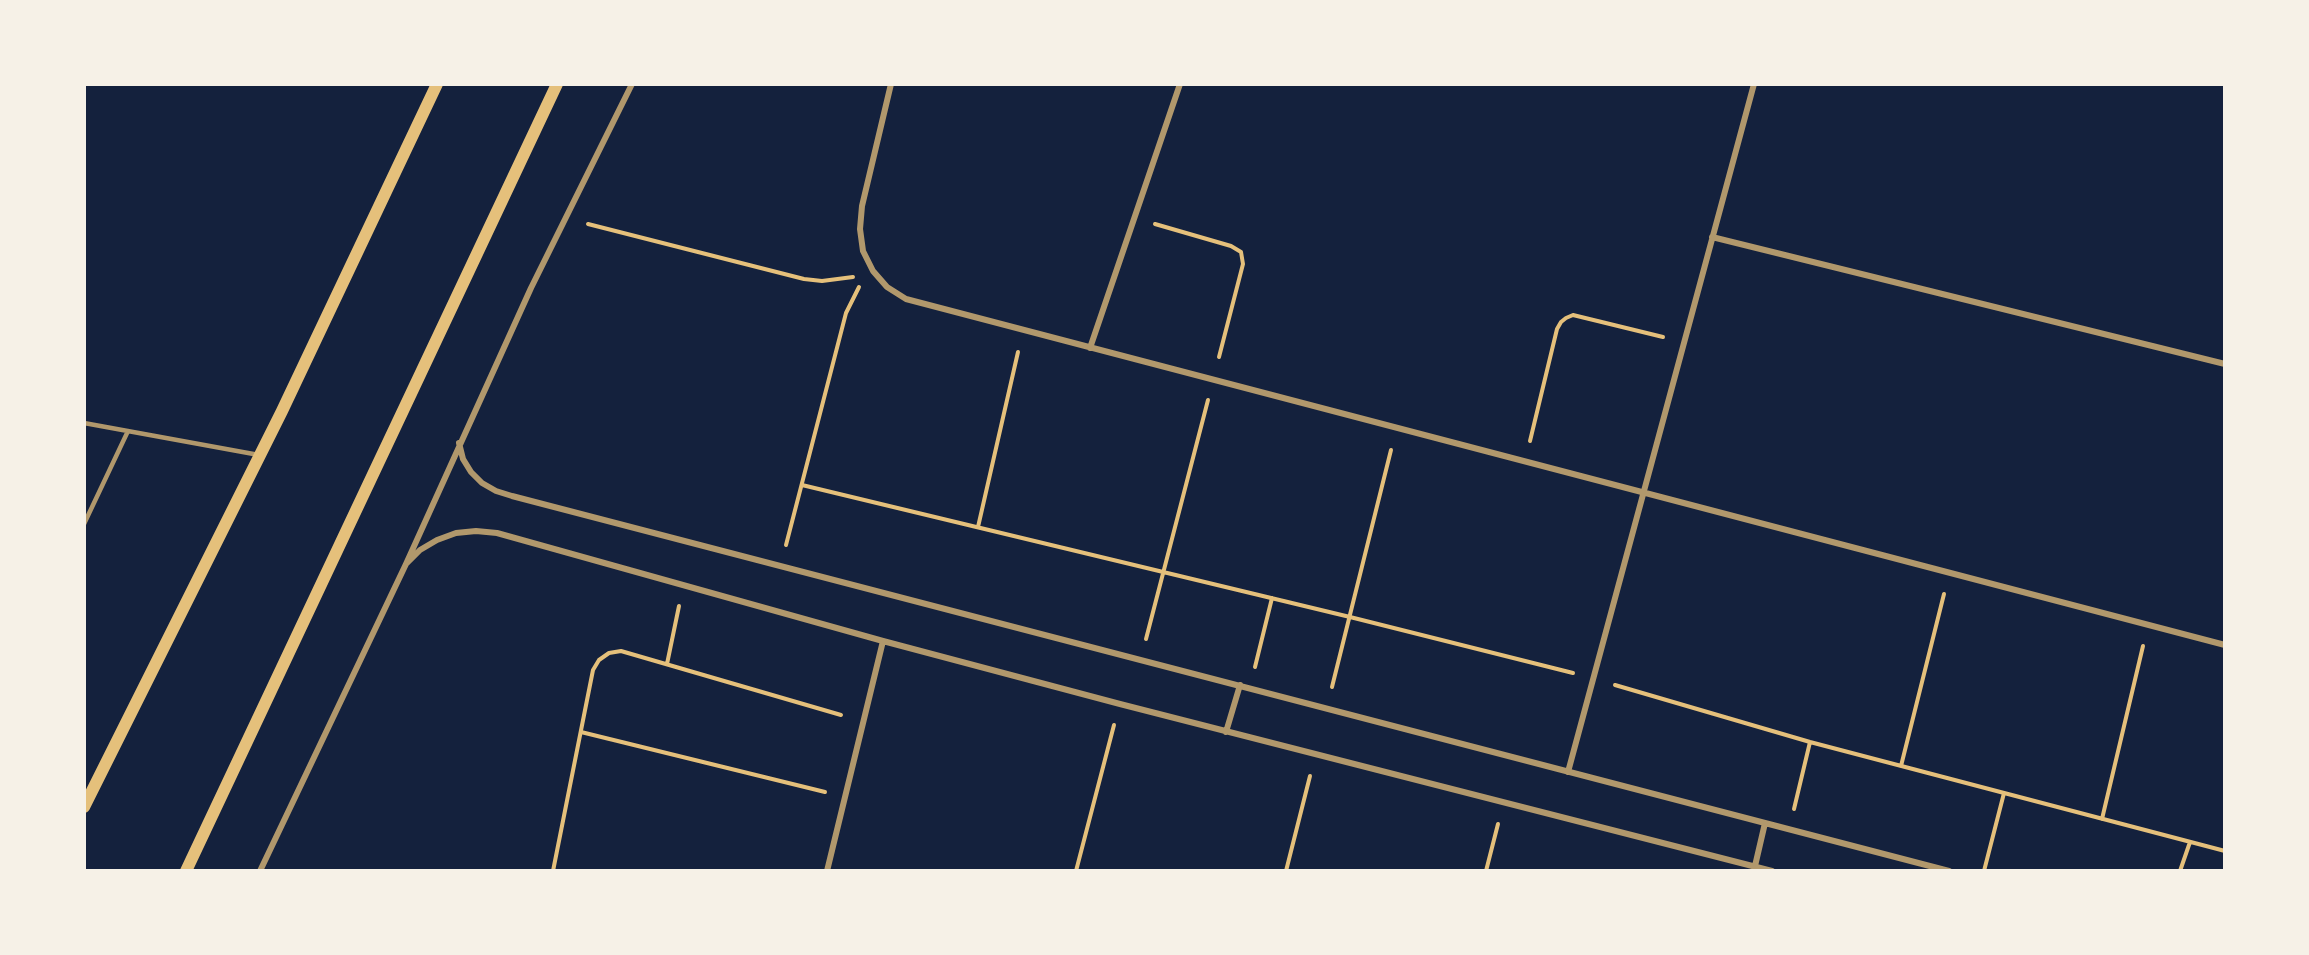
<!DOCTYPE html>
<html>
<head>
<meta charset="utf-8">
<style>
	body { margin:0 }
	#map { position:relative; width:2309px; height:955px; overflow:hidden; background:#14213d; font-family:"IBM Plex Serif",serif }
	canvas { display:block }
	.frame { position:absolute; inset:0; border:86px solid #f6f1e7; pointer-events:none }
</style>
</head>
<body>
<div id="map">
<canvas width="2309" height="955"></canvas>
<div class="frame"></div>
</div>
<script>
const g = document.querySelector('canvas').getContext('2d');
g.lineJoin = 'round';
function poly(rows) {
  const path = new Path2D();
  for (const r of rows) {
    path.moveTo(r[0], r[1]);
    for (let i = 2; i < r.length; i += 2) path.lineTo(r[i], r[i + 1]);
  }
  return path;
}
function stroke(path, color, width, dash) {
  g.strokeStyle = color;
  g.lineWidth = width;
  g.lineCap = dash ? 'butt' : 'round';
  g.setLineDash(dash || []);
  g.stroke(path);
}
stroke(poly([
	[588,224,804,279,822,281,853,277],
	[1155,224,1231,246,1241,252,1243,264,1219,357],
	[1530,441,1557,329,1561,322,1566,318,1573,315,1663,337],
	[802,485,1350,617,1573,673],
	[978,527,1018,352],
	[786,545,846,313,859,287],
	[1146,639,1208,400],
	[667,664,679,606],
	[1255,667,1272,598],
	[1615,685,1810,742,2225,851],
	[1332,687,1391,450],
	[581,732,825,792],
	[1901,766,1944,594],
	[1794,809,1810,742],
	[2102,819,2143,646],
	[553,871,593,670,599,660,609,653,621,651,841,715],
	[1076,871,1114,725],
	[1286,871,1310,776],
	[1486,871,1498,824],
	[1984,871,2004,793],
	[2180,871,2190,842]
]), '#e5c07b', 4);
stroke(poly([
	[84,423,259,455],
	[84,524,128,431]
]), '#b1986c', 4.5);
stroke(poly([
	[891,84,862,206,860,229,863,251,873,271,887,287,906,299,2225,645],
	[1712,237,2225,364],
	[1090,348,1180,84],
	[459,443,463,459,471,472,482,483,496,491,512,496,1949,871],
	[406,564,420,550,437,540,456,533,476,531,497,533,883,641,1120,704,1772,871],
	[1226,732,1240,685],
	[1568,772,1754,84],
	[1755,866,1765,823],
	[260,871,406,564,531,288,632,84],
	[827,871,883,641]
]), '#b1986c', 6);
stroke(poly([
	[84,807,282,411,437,84],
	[186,871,557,84]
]), '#e5c07b', 12);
</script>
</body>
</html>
